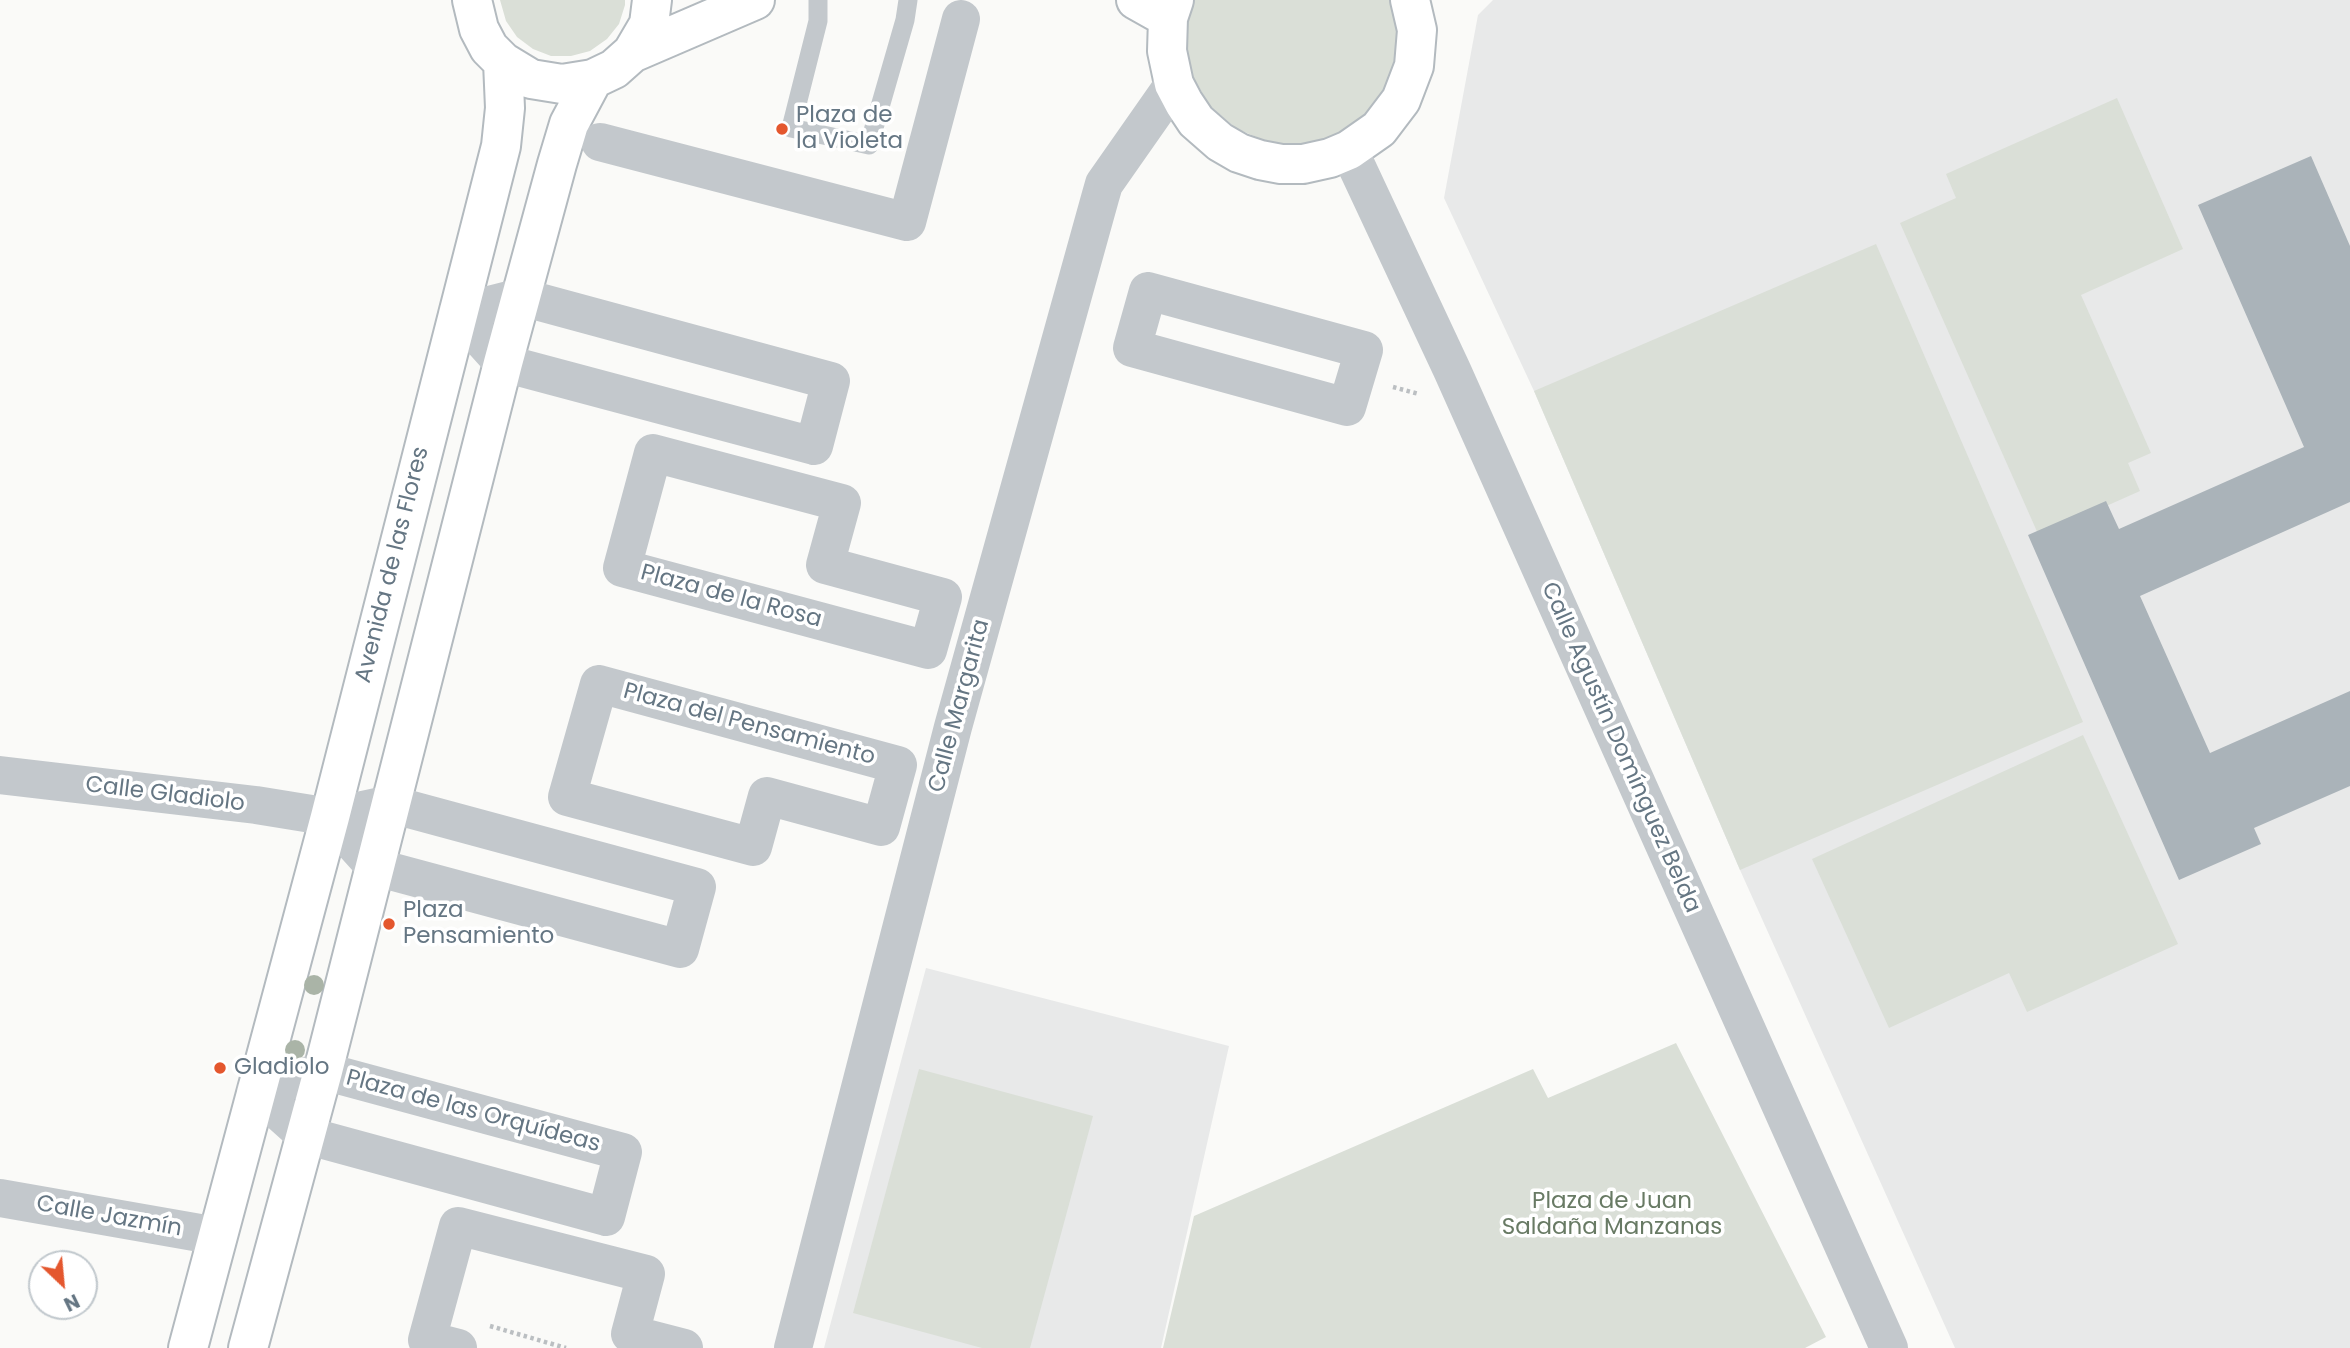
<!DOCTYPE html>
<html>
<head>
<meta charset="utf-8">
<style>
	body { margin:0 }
	#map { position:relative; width:2350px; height:1348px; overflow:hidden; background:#fafaf8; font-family:Poppins,sans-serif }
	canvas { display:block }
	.north { position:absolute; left:28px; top:1250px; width:70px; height:70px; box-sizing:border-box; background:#fff; border:2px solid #c1c8cd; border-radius:50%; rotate:154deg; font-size:19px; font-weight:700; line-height:28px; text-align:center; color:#657683 }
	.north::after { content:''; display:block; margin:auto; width:24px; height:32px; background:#e4572e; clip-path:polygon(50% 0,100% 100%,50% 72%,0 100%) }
</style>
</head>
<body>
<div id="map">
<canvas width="2350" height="1348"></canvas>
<div class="north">N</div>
</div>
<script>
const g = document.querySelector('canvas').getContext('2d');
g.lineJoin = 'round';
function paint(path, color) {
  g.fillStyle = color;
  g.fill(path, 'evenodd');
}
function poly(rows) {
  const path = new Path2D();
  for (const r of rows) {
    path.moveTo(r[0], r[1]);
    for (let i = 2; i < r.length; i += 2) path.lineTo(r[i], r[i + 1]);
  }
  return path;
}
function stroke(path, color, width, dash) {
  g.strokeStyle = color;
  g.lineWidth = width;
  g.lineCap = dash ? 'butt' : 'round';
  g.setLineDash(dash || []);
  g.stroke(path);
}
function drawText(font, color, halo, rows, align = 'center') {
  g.font = font + ' Poppins,sans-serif';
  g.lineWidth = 7;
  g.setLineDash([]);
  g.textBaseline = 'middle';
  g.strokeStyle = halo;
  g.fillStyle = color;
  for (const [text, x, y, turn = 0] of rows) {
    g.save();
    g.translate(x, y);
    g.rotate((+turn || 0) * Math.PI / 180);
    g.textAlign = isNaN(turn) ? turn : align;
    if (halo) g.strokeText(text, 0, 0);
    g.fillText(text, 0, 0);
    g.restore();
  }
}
paint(poly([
	[1493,0,2350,0,2350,1348,1955,1348,1740,870,1534,391,1444,198,1478,15],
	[926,968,1229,1046,1161,1348,824,1348]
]), '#e8e9e9');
paint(poly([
	[500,0,625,0,625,5,619,24,607,39,590,51,571,56,551,56,533,49,517,37,506,21],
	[1192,0,1393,0,1399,16,1400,51,1390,84,1370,112,1343,132,1308,144,1271,143,1237,129,1209,105,1191,73,1185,37],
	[2117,98,2183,249,2081,295,2151,453,2128,463,2140,491,2039,536,1900,223,1956,198,1946,174],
	[1876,244,2083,722,1740,870,1534,391],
	[2083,735,2178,944,2027,1012,2009,973,1889,1028,1812,859],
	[1676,1043,1826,1337,1805,1348,1163,1348,1194,1216,1533,1069,1548,1098],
	[919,1069,1093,1116,1030,1348,982,1348,853,1313]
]), '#dadfd7');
paint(poly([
	[2311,156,2350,246,2350,502,2140,596,2210,753,2350,691,2350,786,2254,828,2261,844,2179,880,2028,535,2106,501,2119,529,2304,447,2198,205]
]), '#aab3b9');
const secondary = poly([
	[472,0,479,29,489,48,503,62,531,79,562,84,593,79,614,69,632,53,649,24,652,0],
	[1136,0,1168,18],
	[1174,0,1168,18,1167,51,1174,84,1184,103,1196,121,1220,142,1239,153,1260,160,1281,164,1303,164,1330,158,1349,150,1379,129,1401,100,1414,66,1417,30,1410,0],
	[632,53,755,0],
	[188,1348,330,817,501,146,505,108,503,62],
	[248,1348,323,1071,503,363,557,164,569,124,593,79]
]);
stroke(secondary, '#b3babf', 42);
stroke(poly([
	[1393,387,1419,394],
	[490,1326,566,1348]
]), '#bbbfc2', 4.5, [3.5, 3.5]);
stroke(poly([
	[818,0,818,21,791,128,869,145,905,20,908,0]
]), '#c3c8cc', 19);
stroke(poly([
	[600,142,907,222,961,19],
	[1349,150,1452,370,1889,1348],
	[1148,291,1364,350,1347,407,1132,348,1148,291],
	[521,297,831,381,814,446,503,363,458,313,521,297],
	[653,453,842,503,825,565,943,597,928,650,622,568,653,453],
	[599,684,898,765,881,827,767,796,753,847,567,797,599,684],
	[0,775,256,805,330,817,390,804,697,887,680,949,375,867,330,817],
	[323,1071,623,1152,606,1217,305,1135,256,1091,323,1071],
	[0,1198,217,1236],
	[458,1348,427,1340,458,1226,646,1274,630,1334,684,1348],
	[793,1348,953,727,1100,198,1104,184,1174,84]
]), '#c3c8cc', 38);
stroke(secondary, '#fff', 38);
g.fillStyle = '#aab4a7';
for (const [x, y] of [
	[314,985],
	[295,1050]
]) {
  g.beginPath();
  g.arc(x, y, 10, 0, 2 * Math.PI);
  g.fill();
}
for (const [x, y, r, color] of [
	[782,129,7,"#e4572e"],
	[389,924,7,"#e4572e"],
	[220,1068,7,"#e4572e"]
]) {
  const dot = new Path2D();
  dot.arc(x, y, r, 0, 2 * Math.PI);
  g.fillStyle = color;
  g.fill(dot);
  stroke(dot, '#fff', 2.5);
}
drawText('23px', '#657683', '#fff', [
	["Plaza de",796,116],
	["la Violeta",796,142],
	["Plaza",403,911],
	["Pensamiento",403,937],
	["Gladiolo",234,1068]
], 'left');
drawText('23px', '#657683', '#fff', [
	["Avenida de las Flores",393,565,-76],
	["Plaza de la Rosa",731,597,15],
	["Calle Margarita",960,706,-75],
	["Plaza del Pensamiento",749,725,15],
	["Calle Agustín Domínguez Belda",1620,748,66],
	["Calle Gladiolo",165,795,7],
	["Plaza de las Orquídeas",473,1112,15],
	["Calle Jazmín",109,1217,10]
]);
drawText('23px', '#687a64', '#fff', [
	["Plaza de Juan",1612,1202],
	["Saldaña Manzanas",1612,1228]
]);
</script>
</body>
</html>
